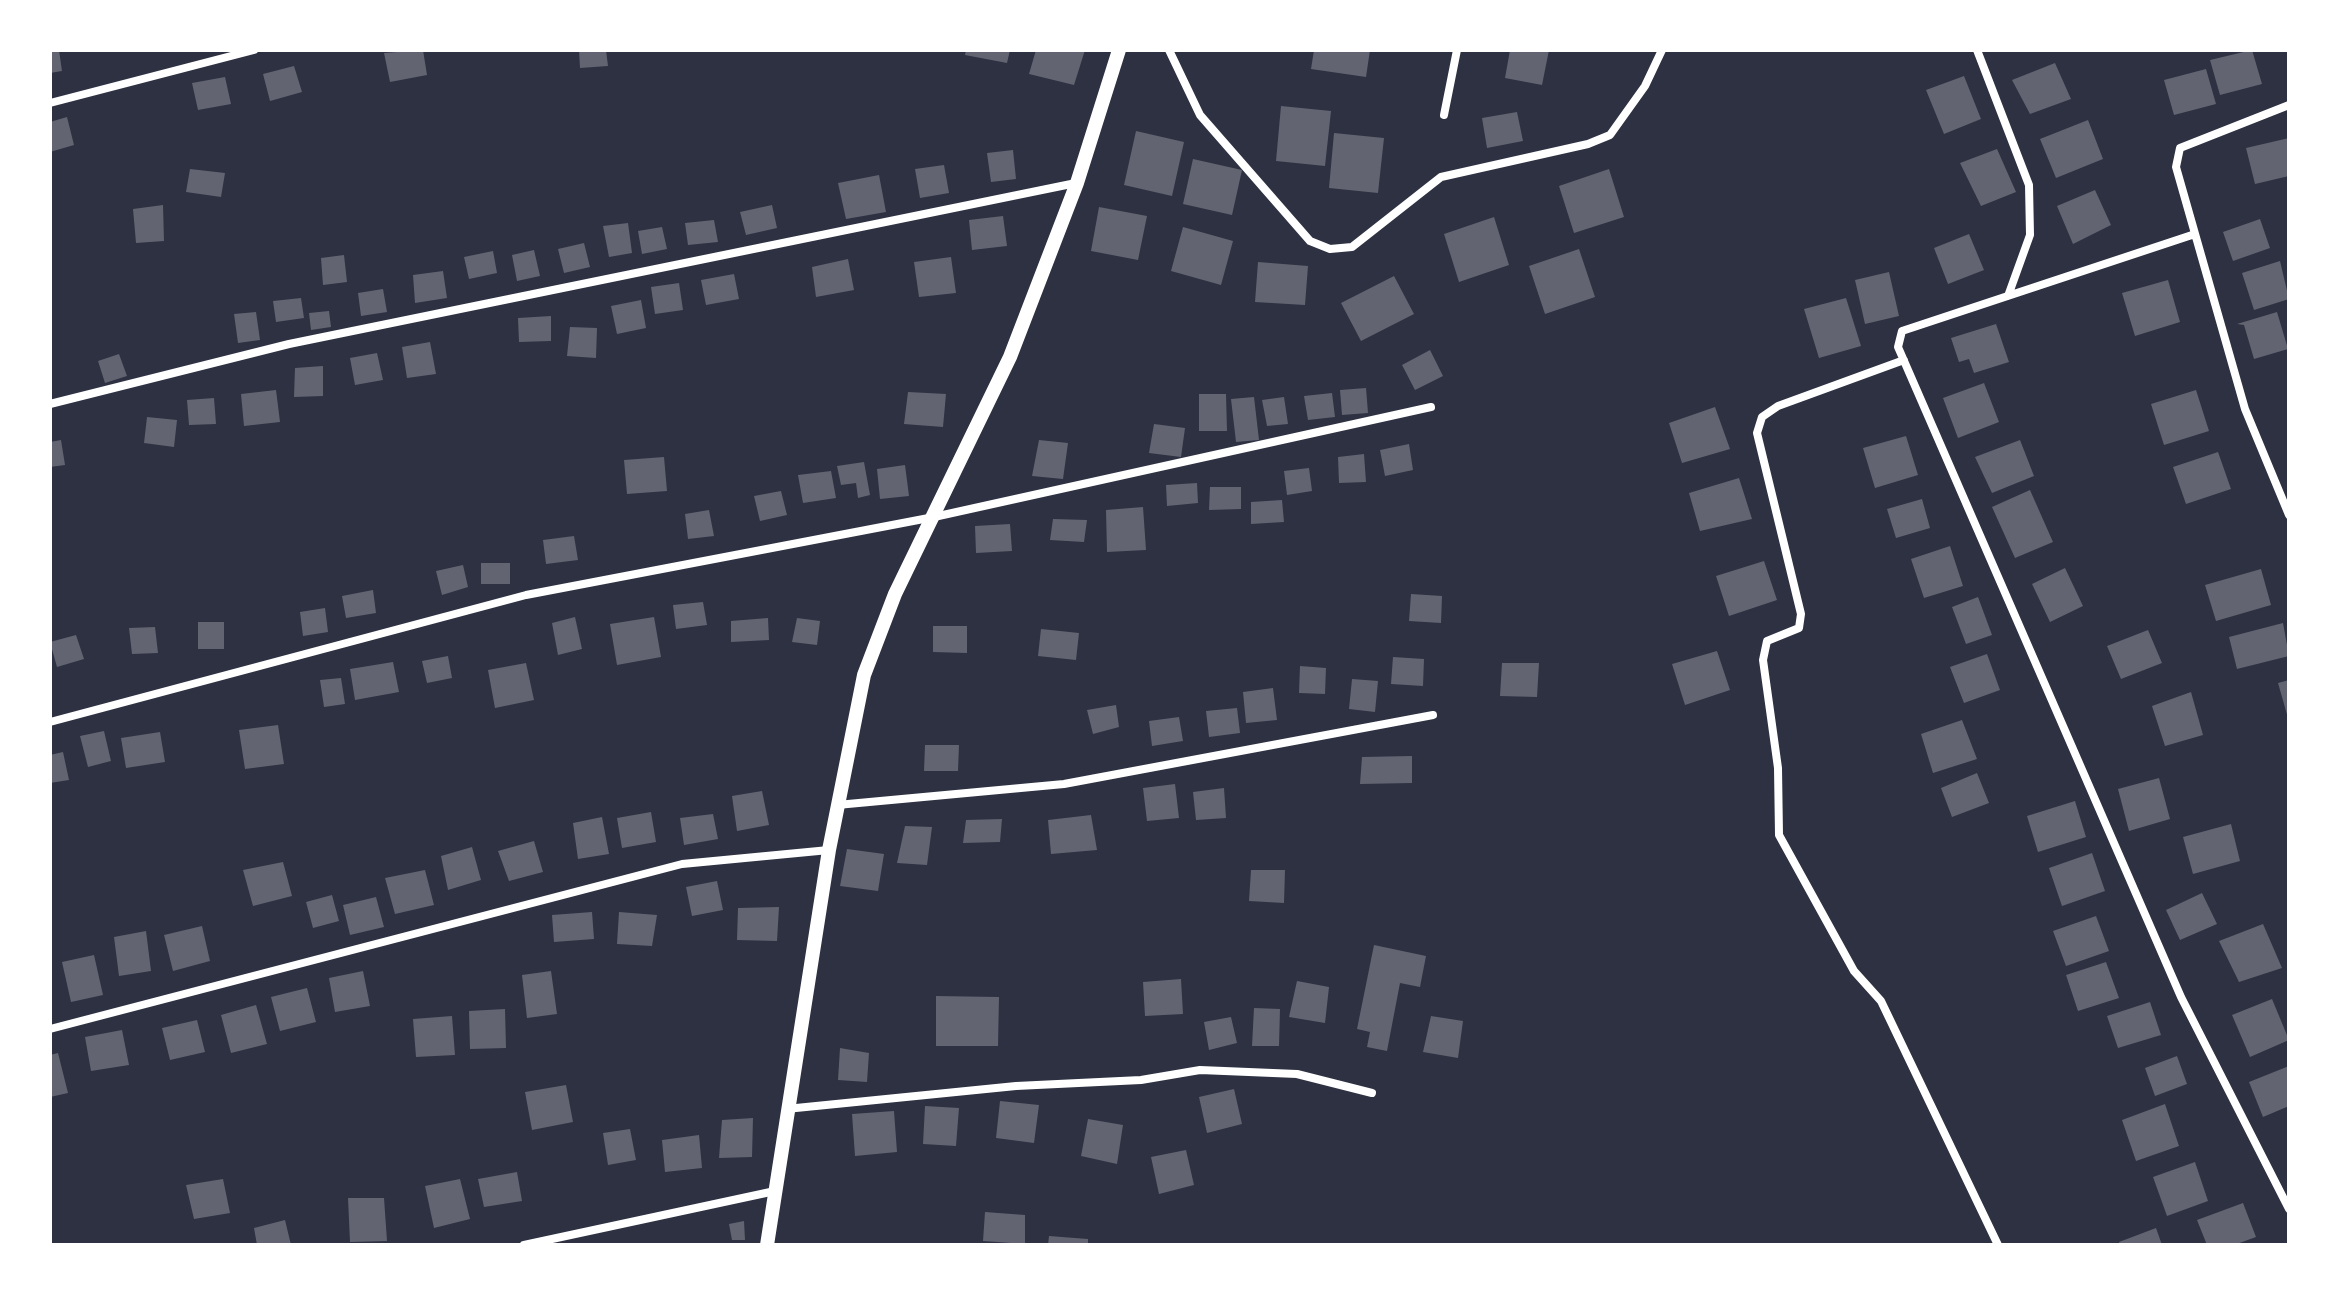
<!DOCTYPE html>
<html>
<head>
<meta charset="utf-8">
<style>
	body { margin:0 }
	#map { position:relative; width:2339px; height:1295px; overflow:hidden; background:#2d3142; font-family:"Work Sans",sans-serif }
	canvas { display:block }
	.frame { position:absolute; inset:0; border:52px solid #fff; pointer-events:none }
</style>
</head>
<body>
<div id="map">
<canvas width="2339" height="1295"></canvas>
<div class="frame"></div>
</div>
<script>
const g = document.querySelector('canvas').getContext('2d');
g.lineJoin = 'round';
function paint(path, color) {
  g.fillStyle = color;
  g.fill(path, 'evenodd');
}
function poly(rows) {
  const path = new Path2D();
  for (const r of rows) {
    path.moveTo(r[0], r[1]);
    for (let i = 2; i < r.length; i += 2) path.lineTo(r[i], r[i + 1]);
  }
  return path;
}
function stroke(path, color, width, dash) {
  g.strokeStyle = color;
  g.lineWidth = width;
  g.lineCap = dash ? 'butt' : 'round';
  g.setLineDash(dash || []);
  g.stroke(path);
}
paint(poly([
	[50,50,59,50,62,71,50,73],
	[423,50,427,75,390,82,384,53],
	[579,50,606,50,608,66,580,68],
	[966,50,1010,50,1007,63,965,55],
	[1036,50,1085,50,1074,85,1029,74],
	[1314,50,1370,50,1366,77,1311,69],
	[1510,50,1549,50,1542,85,1505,78],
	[2252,50,2262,84,2220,95,2210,60],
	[2055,63,2071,99,2030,114,2012,80],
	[294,66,302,92,270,101,263,74],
	[2206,69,2216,104,2174,115,2164,80],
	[1964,76,1981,119,1944,134,1926,90],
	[225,77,231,104,198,110,192,83],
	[1281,106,1331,111,1325,166,1276,161],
	[1517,112,1523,141,1487,148,1482,118],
	[67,117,74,145,50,152,50,122],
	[2088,120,2103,159,2056,178,2040,139],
	[1136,131,1184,142,1172,196,1124,185],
	[1334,133,1384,138,1378,193,1329,188],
	[2289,138,2289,176,2255,184,2246,148],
	[1997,149,2016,192,1981,206,1960,163],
	[1013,150,1016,179,991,182,987,153],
	[1193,159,1242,170,1232,215,1183,204],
	[944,165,949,193,920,198,915,169],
	[190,169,225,173,221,197,186,192],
	[1609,169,1624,217,1574,233,1559,186],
	[879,175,886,212,846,219,838,183],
	[2095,190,2111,225,2073,244,2057,206],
	[163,205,164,241,136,243,133,209],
	[772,205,777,228,746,235,740,212],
	[1099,207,1147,216,1138,260,1091,251],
	[1003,216,1007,246,972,250,969,220],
	[1494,217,1509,265,1459,282,1444,234],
	[2260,219,2270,248,2233,261,2223,232],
	[714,220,718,242,688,245,685,223],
	[628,223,632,253,609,257,603,226],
	[662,227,667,249,642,254,638,231],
	[1183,227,1233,241,1221,285,1171,271],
	[1969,234,1984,270,1948,284,1934,248],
	[584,243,590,267,564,273,558,249],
	[1579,249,1595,297,1545,314,1529,266],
	[534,250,540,276,517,281,512,255],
	[493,251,497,273,469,279,464,257],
	[344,255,347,282,323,285,321,258],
	[951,257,956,293,919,297,914,262],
	[848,259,854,290,816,297,812,267],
	[2280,261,2289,299,2254,310,2242,273],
	[1258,262,1308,266,1305,305,1255,302],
	[443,271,447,298,415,303,413,275],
	[1889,272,1899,316,1865,324,1855,280],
	[734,274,739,299,706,305,701,280],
	[1394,276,1414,314,1361,341,1341,303],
	[2168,280,2180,322,2135,336,2122,293],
	[679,283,683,310,655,314,651,287],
	[383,289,387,312,361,316,358,293],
	[301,298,304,318,276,322,273,301],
	[1846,298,1861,346,1819,358,1804,309],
	[641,300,646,328,617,334,611,306],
	[329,311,331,327,311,330,309,313],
	[256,312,260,340,238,343,234,314],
	[2277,312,2288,349,2254,359,2244,325,2237,324],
	[551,316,551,341,519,342,518,318],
	[1996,324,2009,362,1974,373,1969,359,1959,362,1951,338],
	[570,327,597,328,596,358,567,356],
	[430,342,436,374,407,378,402,347],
	[1430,350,1443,376,1415,390,1402,365],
	[377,353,383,380,355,385,350,358],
	[119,354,127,376,105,383,98,361],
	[323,366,323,396,294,397,295,368],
	[1984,383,1999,422,1958,438,1943,398],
	[1366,388,1368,413,1342,415,1340,390],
	[276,390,280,422,244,426,241,394],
	[2196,390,2209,431,2164,445,2151,404],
	[908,392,946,394,943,427,904,424],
	[1332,393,1335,417,1308,420,1304,396],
	[1199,394,1226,394,1227,431,1199,431],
	[1254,397,1259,440,1236,442,1231,399],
	[1284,397,1288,424,1267,426,1262,400],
	[214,398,216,424,189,425,187,400],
	[1715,407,1730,449,1682,463,1669,423],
	[147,417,177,420,174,447,144,443],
	[1154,424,1185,428,1181,457,1149,453],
	[1906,436,1918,475,1875,488,1863,448],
	[61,440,65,465,50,467,50,442],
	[1039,440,1068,443,1063,479,1032,476],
	[2020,440,2034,476,1992,493,1975,457],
	[1409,444,1413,470,1385,476,1380,450],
	[2218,452,2231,489,2186,504,2173,467],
	[1364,454,1366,482,1339,483,1338,457],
	[664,457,667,491,627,494,624,460],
	[864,462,870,495,858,498,856,483,841,485,837,466],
	[905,465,909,496,880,499,877,469],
	[1309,468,1312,491,1287,495,1284,471],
	[831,471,836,498,803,503,798,475],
	[1739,478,1752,519,1700,531,1689,493],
	[1197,483,1198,503,1167,506,1166,485],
	[1210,487,1241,487,1241,509,1209,510],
	[2030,490,2053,542,2015,558,1992,507],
	[781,491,787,515,760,521,754,496],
	[1922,499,1930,528,1896,538,1887,509],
	[1282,500,1284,522,1251,524,1251,502],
	[1143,507,1146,550,1107,552,1106,510],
	[709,510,714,536,688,539,685,514],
	[1053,519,1087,520,1084,542,1050,540],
	[1010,524,1012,551,976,553,975,526],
	[574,536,578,560,546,564,543,540],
	[1950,546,1963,586,1924,598,1911,559],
	[1764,561,1777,600,1729,616,1716,576],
	[481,563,510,563,510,584,481,584],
	[463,565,468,587,442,595,436,571],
	[2065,568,2083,606,2050,622,2032,584],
	[2261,569,2271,605,2216,621,2205,585],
	[373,590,376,613,346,618,342,596],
	[1411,594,1442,596,1441,623,1409,621],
	[1978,597,1992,635,1966,644,1952,607],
	[703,602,707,625,676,629,673,605],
	[325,608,328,632,303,636,300,612],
	[575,617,582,649,558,655,552,623],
	[654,617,661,657,617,665,610,624],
	[768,618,769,640,731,642,731,621],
	[797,618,820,621,817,645,792,642],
	[198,622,224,622,224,649,198,649],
	[2283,623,2289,656,2237,669,2229,637],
	[933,626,967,626,967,653,933,652],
	[155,627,158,653,132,654,129,628],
	[1041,629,1079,633,1076,660,1038,656],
	[2148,630,2162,663,2121,679,2107,646],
	[76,635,84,659,57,667,50,642],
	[1717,651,1730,690,1685,705,1672,664],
	[1987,654,2000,690,1964,703,1950,667],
	[448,656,452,678,427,683,422,661],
	[1393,657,1424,659,1423,686,1391,684],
	[393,662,399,692,355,700,350,669],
	[526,663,534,700,495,708,488,670],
	[1502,663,1539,663,1537,697,1500,696],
	[1300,666,1326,668,1325,694,1299,693],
	[341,678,345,704,324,707,320,680],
	[1352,679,1378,681,1375,712,1349,709],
	[2289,680,2289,718,2288,718,2278,683],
	[1273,688,1277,720,1246,723,1243,692],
	[2191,692,2203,735,2165,746,2152,706],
	[1116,705,1119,727,1093,734,1087,710],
	[1237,708,1240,733,1209,737,1206,711],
	[1179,717,1183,741,1152,746,1149,721],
	[1962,720,1977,759,1933,773,1921,734],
	[278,725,284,764,245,769,239,730],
	[104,731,111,761,88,767,80,736],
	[160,732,165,762,126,768,121,738],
	[925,745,959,745,958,771,924,771],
	[63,752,69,780,50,783,50,755],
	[1412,756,1412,783,1360,784,1362,757],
	[1977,773,1989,803,1952,817,1941,788],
	[2159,778,2170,819,2129,831,2118,789],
	[1175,784,1179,818,1147,821,1143,788],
	[1224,788,1226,818,1196,820,1193,792],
	[762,791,769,825,737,831,732,796],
	[2075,801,2086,837,2038,852,2027,816],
	[651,812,656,842,622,848,617,818],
	[713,814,718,839,684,845,680,818],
	[1091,815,1097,850,1051,854,1048,820],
	[602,817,609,854,578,859,573,823],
	[1002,819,1000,842,963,843,966,820],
	[2231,824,2240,861,2193,874,2183,837],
	[905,826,932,827,927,865,897,863],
	[534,841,543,872,509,881,498,851],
	[472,847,481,880,448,890,441,856],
	[847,849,884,854,878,891,840,886],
	[2092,853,2105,891,2062,906,2049,868],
	[283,862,292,896,253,906,243,870],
	[425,870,434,905,395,914,385,878],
	[1251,870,1285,870,1284,903,1249,901],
	[717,881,723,910,692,916,686,887],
	[2202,893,2217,924,2180,940,2166,910],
	[332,895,339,921,313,928,306,902],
	[376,897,384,927,350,935,343,905],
	[779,907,777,941,737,940,738,908],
	[592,912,594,939,554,942,552,915],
	[619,912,657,915,652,946,617,944],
	[2096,916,2109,951,2066,966,2053,931],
	[2263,924,2282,968,2239,982,2219,941],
	[202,926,210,961,173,971,164,935],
	[146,931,151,971,119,976,114,937],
	[1374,945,1426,956,1420,987,1400,983,1387,1051,1367,1047,1370,1032,1357,1029],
	[94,955,103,995,71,1002,62,962],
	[2106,962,2119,998,2078,1011,2066,975],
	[363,971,370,1006,335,1012,329,978],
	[551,971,557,1014,527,1018,522,975],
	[1181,979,1183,1014,1145,1016,1143,982],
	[1297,981,1329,987,1325,1023,1289,1017],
	[307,988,316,1022,280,1031,271,997],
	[936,996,999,997,998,1046,936,1046],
	[2272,999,2289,1040,2250,1057,2232,1015],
	[2150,1002,2161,1035,2118,1048,2107,1016],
	[256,1005,267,1044,231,1053,221,1015],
	[1254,1008,1280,1009,1279,1046,1252,1046],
	[505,1009,506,1048,470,1049,469,1011],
	[452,1016,455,1055,416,1057,413,1019],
	[1431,1016,1463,1021,1458,1058,1423,1052],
	[1231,1017,1237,1043,1209,1050,1204,1022],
	[197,1020,205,1052,170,1060,162,1028],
	[122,1030,129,1065,91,1071,85,1037],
	[840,1048,869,1053,867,1082,838,1080],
	[58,1053,68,1093,50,1097,50,1055],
	[2177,1056,2187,1084,2155,1096,2145,1068],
	[2289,1066,2289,1106,2263,1117,2249,1082],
	[566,1085,573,1122,532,1130,525,1092],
	[1234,1089,1242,1124,1207,1133,1199,1097],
	[1000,1101,1039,1105,1034,1143,996,1138],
	[2165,1104,2179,1146,2136,1161,2122,1120],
	[925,1106,959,1108,956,1146,923,1144],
	[894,1111,897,1152,855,1156,852,1114],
	[753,1118,752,1157,719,1158,722,1120],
	[1088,1119,1123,1125,1117,1164,1081,1156],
	[630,1129,636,1160,608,1165,603,1133],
	[699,1135,702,1168,665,1172,662,1140],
	[1186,1150,1194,1185,1159,1194,1151,1157],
	[2195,1162,2208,1201,2167,1216,2153,1177],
	[517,1172,522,1201,484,1207,478,1179],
	[223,1179,230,1213,194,1219,186,1185],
	[460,1179,470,1219,434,1228,425,1186],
	[348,1198,384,1198,387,1241,350,1242],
	[2243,1203,2256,1237,2234,1245,2207,1245,2197,1220],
	[985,1212,1025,1215,1025,1244,983,1241],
	[285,1220,291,1245,257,1245,254,1228],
	[744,1221,745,1240,732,1240,729,1224],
	[2156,1228,2162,1245,2120,1245,2119,1242],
	[1049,1236,1088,1239,1088,1245,1048,1245]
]), '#626471');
stroke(poly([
	[1169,50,1200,115,1310,241,1330,249,1352,247,1441,177,1588,144,1610,135,1645,86,1662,50],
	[1977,50,2029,185,2030,235,2008,296],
	[50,103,254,50],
	[2289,105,2180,148,2176,167,2245,409,2289,515],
	[1444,115,1457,50],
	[2195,234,1902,331,1898,347,2181,997,2289,1209],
	[1904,360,1778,406,1762,417,1757,433,1801,614,1799,628,1767,641,1763,660,1778,768,1779,835,1854,971,1881,1001,1998,1245],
	[50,404,289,344,1076,183],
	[50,722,526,595,934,517,1431,407],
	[837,805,1064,784,1433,715],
	[50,1029,682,864,829,850],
	[786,1109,1016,1086,1141,1080,1200,1070,1297,1074,1372,1093],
	[524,1245,775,1191]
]), '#fff', 8);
stroke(poly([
	[767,1245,829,850,864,675,895,594,1010,357,1077,183,1119,50]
]), '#fff', 14);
</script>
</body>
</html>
